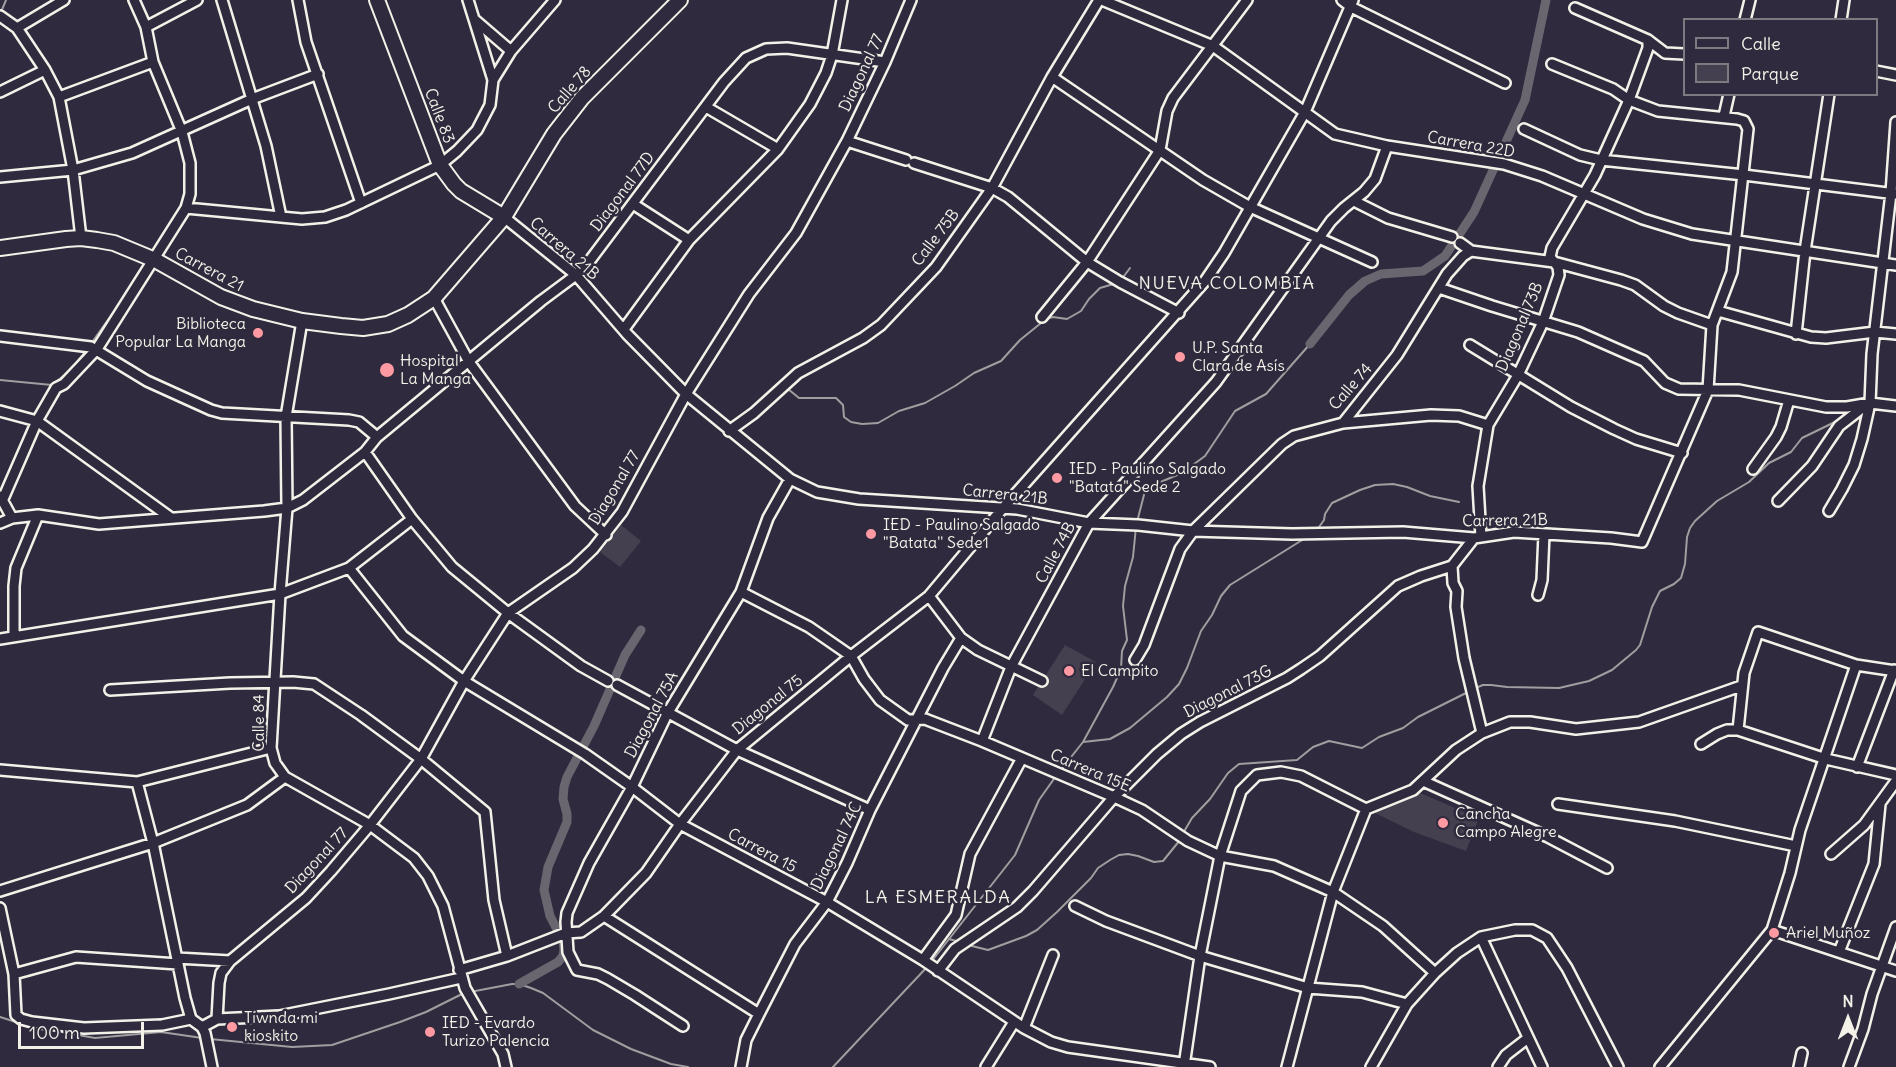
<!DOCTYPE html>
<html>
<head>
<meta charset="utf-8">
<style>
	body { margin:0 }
	#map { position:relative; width:1896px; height:1067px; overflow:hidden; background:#2f2a3d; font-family:Delius,sans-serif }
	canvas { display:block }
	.legend { position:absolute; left:1683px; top:18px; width:195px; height:78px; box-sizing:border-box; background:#2f2a3d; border:2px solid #7e7a81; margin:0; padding:8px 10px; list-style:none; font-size:18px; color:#f4f1e8 }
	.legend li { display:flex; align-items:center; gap:12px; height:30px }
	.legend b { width:30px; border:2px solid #7e7a81 }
	.north { position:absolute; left:1818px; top:989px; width:60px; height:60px; -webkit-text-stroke:4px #2f2a3d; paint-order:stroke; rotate:0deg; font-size:16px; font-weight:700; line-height:24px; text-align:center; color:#f4f1e8 }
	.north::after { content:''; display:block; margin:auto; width:21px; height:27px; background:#f4f1e8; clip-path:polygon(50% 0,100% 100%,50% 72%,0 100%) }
	.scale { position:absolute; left:18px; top:1022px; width:126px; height:27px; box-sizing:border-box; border:3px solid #f4f1e8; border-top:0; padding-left:8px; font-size:18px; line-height:21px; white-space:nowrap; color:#f4f1e8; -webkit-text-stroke:4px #2f2a3d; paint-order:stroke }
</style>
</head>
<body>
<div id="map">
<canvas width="1896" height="1067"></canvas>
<ul class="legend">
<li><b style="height:8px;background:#2f2a3d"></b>Calle</li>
<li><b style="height:16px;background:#454050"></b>Parque</li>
</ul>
<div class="north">N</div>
<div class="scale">100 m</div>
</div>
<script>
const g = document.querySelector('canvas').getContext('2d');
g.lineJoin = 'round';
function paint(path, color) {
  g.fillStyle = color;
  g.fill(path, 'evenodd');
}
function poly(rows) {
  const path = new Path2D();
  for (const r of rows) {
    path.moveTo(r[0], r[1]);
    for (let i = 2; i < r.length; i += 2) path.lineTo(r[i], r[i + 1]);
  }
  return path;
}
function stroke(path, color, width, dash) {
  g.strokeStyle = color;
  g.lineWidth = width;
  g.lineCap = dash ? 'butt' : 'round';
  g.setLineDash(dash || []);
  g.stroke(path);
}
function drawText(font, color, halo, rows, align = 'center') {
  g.font = font + ' Delius,sans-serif';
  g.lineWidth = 5;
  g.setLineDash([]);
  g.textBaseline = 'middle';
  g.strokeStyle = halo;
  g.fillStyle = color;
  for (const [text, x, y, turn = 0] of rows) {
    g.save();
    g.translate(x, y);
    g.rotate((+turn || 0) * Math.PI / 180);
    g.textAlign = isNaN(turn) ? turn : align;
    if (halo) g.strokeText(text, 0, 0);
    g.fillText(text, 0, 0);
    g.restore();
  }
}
paint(poly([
	[621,525,641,541,620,567,600,552],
	[1065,645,1096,662,1062,715,1033,695],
	[1420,793,1479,818,1466,851,1414,832,1375,813,1376,811]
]), '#454050');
stroke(poly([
	[1,12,6,0],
	[163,237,180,208],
	[1121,280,1130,268],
	[90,345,125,296],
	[0,380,52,385,71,370,87,349],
	[788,389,799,398,836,398,843,405,844,417,851,422,862,424,878,423,899,411,925,403,955,386,974,373,1001,361,1020,340,1046,319,1053,317,1067,319,1081,311,1089,299,1100,288,1117,283],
	[1137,522,1145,491,1151,486,1182,473,1205,456,1235,411,1266,394,1310,344],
	[1317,530,1324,520,1325,514,1332,503,1360,490,1375,485,1393,484,1407,487,1430,496,1459,502],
	[1473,689,1483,685,1491,685,1507,687,1559,688,1589,681,1612,670,1636,650,1640,645,1652,607,1660,591,1674,584,1681,578,1685,564,1687,537,1690,528,1695,521,1717,501,1749,482,1769,463,1791,452,1802,438,1841,419],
	[1083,742,1110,739,1130,728,1167,697,1179,684,1187,668,1201,631,1212,615,1221,596,1230,585,1307,537],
	[1060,771,1083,742,1113,687,1121,669,1122,651,1127,640,1123,606,1125,586,1133,557,1136,527],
	[1182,835,1192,818,1210,799,1228,773,1239,764,1297,760,1313,747,1329,741,1362,748,1379,737,1403,728,1418,717,1468,692],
	[949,939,960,942],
	[968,945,988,950,1026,936,1037,930,1057,912,1091,878,1098,868,1110,860,1119,855,1128,854,1138,856,1154,862,1163,861,1180,840],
	[931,962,1015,855,1039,800,1056,776],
	[470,992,512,984,519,984,531,988,543,993,593,1030,631,1049,671,1064,688,1067],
	[0,1017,28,1026,95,1038,161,1032,202,1038],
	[210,1039,292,1047,332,1045,400,1022,426,1012,464,993],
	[833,1067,928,966]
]), '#a19ea0', 2);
stroke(poly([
	[1310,344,1349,295,1365,281,1381,274,1423,271,1445,256,1474,212,1525,100,1546,0],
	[519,984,558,962,563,956,564,950,563,941,550,916,544,890,548,867,567,822,567,814,563,799,564,787,567,777,594,726,625,655,641,630]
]), '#6a6670', 9);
const street = poly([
	[222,0,266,146,281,217],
	[298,0,306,42,361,203],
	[468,0,493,80],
	[1102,0,1213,46,1335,134,1387,146,1504,164,1542,176,1643,219,1692,234,1896,265],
	[1342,0,1351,7,1505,83],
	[1575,8,1648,40,1665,53,1684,54],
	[0,16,17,28,45,70,59,97,73,170,81,238],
	[475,20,511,51],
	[1745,20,1750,0],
	[1841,20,1844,0],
	[146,27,197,0],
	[17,28,64,0],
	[1876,71,1896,75],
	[1052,77,1203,180,1250,207,1372,262],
	[0,92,45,70],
	[59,97,153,62],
	[706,107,778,149],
	[1724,116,1729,94],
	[1524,129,1580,155,1601,160,1744,175,1896,194],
	[847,141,906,160],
	[914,163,992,188,1008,197,1087,262,1120,282,1179,313],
	[0,177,73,170,132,153,252,99,318,74],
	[1354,201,1388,218,1452,237],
	[633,204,689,240],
	[186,208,302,219,325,217,346,210,440,165,457,151,477,130,490,105,493,80,511,51,555,0],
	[504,217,576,275,627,334,686,394,790,479,817,492,859,499,1017,509,1089,523,1138,525,1193,531,1292,534,1403,532,1474,538,1514,532,1611,538,1642,542,1708,390,1712,325,1732,272,1748,129,1744,121,1737,119,1658,111,1629,100,1613,89,1552,64],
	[1460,243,1471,251,1554,262,1621,280,1635,285,1664,306,1678,313,1712,325],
	[1439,288,1492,306,1578,332,1644,361,1665,383,1679,389,1739,390,1826,407,1847,407,1870,403,1896,406],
	[434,298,469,362,575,506,606,535],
	[1718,311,1811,337,1826,338,1875,332,1896,334],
	[1042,317,1087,262,1160,150,1167,111,1173,98,1247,0],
	[302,321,286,417,287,508,280,594,271,748,275,763,285,777,370,825,414,858,428,876,443,906,465,988,503,1054,506,1067],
	[624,329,689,240,778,149,810,104,826,73,832,55,842,0],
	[1796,334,1805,251,1829,94],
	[0,336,91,347,147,381,211,410,222,413,349,420,359,422,377,437],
	[1470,345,1571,407,1614,429,1636,439,1682,453],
	[0,411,37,421,171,518],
	[1343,423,1431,415,1459,416,1488,425],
	[729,431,754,413,798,373,863,338,881,325,936,267,992,188,1052,77,1099,0],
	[365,452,412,519,452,567,508,613,581,666,608,681],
	[1753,469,1776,437,1781,427,1789,400],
	[0,496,12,518],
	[3,499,37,421,56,388,64,384,97,349,186,208,190,194,190,163,182,132,153,62,146,27,134,0],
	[1778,501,1812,466,1839,426,1866,405],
	[1829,511,1842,489,1854,465,1862,439,1870,403,1872,354,1891,193,1896,122],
	[0,523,12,518,38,515,99,524,264,511,287,508,303,500,365,452,377,437,541,301,576,275,588,263,724,82,746,58,766,49,787,48,885,62],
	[1481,537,1478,486,1488,425,1518,375,1543,322,1559,275,1558,267,1550,257,1552,248,1595,175,1629,100,1648,48,1648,40],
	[1452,566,1453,583,1457,591,1456,607,1464,658,1482,733],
	[349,568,403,636,464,681,585,754,632,787,680,824,827,902,923,960,1024,1028,1051,1042,1068,1047,1210,1067],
	[741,592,809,627,851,656,864,679,880,700,908,720,925,719,930,721,982,741,1114,797,1142,810,1188,841,1220,856,1274,866,1333,892,1383,926,1435,973],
	[1538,595,1542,580,1544,534],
	[929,596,961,638,978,650,1042,681],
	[14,635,14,586,16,568,38,515],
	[0,639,280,594,349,568,412,519],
	[1135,660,1144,645,1180,549,1193,531,1282,444,1294,436,1343,423,1397,355,1447,274,1463,256,1471,251],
	[617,685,737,750,870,810],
	[110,690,230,683,293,682,314,684,361,715,421,759,485,812,494,900,507,956],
	[1738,730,1744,673,1758,632,1856,665,1896,671],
	[982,741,1011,667,1089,523,1216,382,1331,221,1344,208,1364,192,1375,179,1387,146],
	[1701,744,1717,734,1727,730,1738,730,1826,759,1896,775],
	[1857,767,1894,670],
	[0,770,137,782,271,748],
	[1423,781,1548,837,1607,868],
	[137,782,153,843,185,998,191,1019,202,1027,205,1033,212,1067],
	[1558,804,1675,821,1796,846],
	[1366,809,1413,790,1456,750,1482,733,1510,722,1530,722,1576,729,1639,722,1741,686],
	[1831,854,1864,825,1896,781],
	[0,891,153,843,247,805,285,777],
	[1075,906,1106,921,1200,956,1308,988,1362,992,1407,1004],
	[0,908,14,974,16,1015,21,1019,32,1022,84,1028,162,1025,191,1019],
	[604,916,759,1014],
	[1772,930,1896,971],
	[1481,937,1542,1067],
	[1839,952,1874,864,1880,804],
	[177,958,230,961],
	[923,960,956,915,970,854,1022,758],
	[459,970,507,956,566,933,581,932,604,916,646,873,680,824,737,750,851,656,929,596,1003,508,1205,281,1224,253,1305,112,1353,0],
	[938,971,955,949,1017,907,1033,891,1114,797,1157,754,1181,734,1200,722,1287,678,1301,669,1320,656,1398,586,1421,576,1452,566,1474,538],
	[14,974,76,957,178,964],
	[217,1019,219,983,221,973,230,961,306,898,331,871,370,825,421,759,464,681,508,613,573,568,593,549,622,512,686,394,749,294,796,233,847,141,885,62,911,0],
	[683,1026,635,995,608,979,598,974,577,970,568,952,566,922,567,913,589,863,632,787,667,714,741,592,768,518,790,479],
	[202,1027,217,1019,279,1016,389,994,461,978],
	[1024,1028,1053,955],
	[1184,1066,1200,956,1220,856,1241,791,1257,775,1281,772,1301,776,1366,809],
	[741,1067,746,1040,759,1014,795,944,827,902,847,863,870,810,943,668,961,638],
	[986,1067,1014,1022],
	[1287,1067,1333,892,1366,809],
	[1371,1067,1407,1004,1435,973,1457,953,1481,937,1515,930,1532,930,1547,938,1567,968,1618,1067],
	[1498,1067,1506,1055,1528,1038],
	[1660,1067,1772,930,1790,873,1800,830,1856,665],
	[1799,1067,1802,1053],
	[1849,1067,1863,1029,1872,994,1896,927]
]);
const secondary = poly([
	[377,0,440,165,454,184,461,191,504,217],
	[0,248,66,239,81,238,97,240,114,243,155,260,221,297,253,309,302,321,341,326,363,328,388,324,408,315,434,298,504,217,554,134,582,98,680,0]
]);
stroke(street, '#f4f1e8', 14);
stroke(secondary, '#f4f1e8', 18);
stroke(street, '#2f2a3d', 9);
stroke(secondary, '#2f2a3d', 14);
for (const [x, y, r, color] of [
	[258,333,6,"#ff9aa2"],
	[1180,357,6,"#ff9aa2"],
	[387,370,8,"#ff9aa2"],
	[1057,478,6,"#ff9aa2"],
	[871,534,6,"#ff9aa2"],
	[1069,671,6,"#ff9aa2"],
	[1443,823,6,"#ff9aa2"],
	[1774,933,6,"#ff9aa2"],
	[232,1027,6,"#ff9aa2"],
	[430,1032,6,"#ff9aa2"]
]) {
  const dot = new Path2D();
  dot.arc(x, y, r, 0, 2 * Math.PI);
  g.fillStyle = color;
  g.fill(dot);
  stroke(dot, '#2f2a3d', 2);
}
drawText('16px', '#f4f1e8', '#2f2a3d', [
	["Diagonal 77",862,73,-65],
	["Calle 78",570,90,-49],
	["Calle 83",439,116,69],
	["Carrera 22D",1471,145,10],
	["Diagonal 77D",623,192,-53],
	["Calle 75B",936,238,-53],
	["Carrera 21B",564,249,41],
	["Carrera 21",209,270,28],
	["Diagonal 73B",1520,327,-67],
	["Calle 74",1351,387,-49],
	["Diagonal 77",615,488,-59],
	["Carrera 21B",1005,495,6],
	["Carrera 21B",1505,521,-1],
	["Calle 74B",1056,553,-62],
	["Diagonal 73G",1228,692,-27],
	["Diagonal 75",768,705,-39],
	["Diagonal 75A",652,715,-62],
	["Calle 84",259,723,-90],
	["Carrera 15E",1090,771,23],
	["Diagonal 74C",837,846,-64],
	["Carrera 15",762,851,28],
	["Diagonal 77",317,861,-47]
]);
drawText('16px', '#f4f1e8', '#2f2a3d', [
	["Biblioteca",246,324,"right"],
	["Popular La Manga",246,342,"right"],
	["U.P. Santa",1192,348],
	["Clara de Asís",1192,366],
	["Hospital",400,361],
	["La Manga",400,379],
	["IED - Paulino Salgado",1069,469],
	["\"Batata\" Sede 2",1069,487],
	["IED - Paulino Salgado",883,525],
	["\"Batata'' Sede1",883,543],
	["El Campito",1081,671],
	["Cancha",1455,814],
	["Campo Alegre",1455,832],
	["Ariel Muñoz",1786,933],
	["Tiwnda mi",244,1018],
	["kioskito",244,1036],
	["IED - Evardo",442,1023],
	["Turizo Palencia",442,1041]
], 'left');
g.letterSpacing = '1.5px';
drawText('18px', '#f4f1e8', '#2f2a3d', [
	["NUEVA COLOMBIA",1227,284],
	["LA ESMERALDA",938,898]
]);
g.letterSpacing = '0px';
</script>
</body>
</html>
